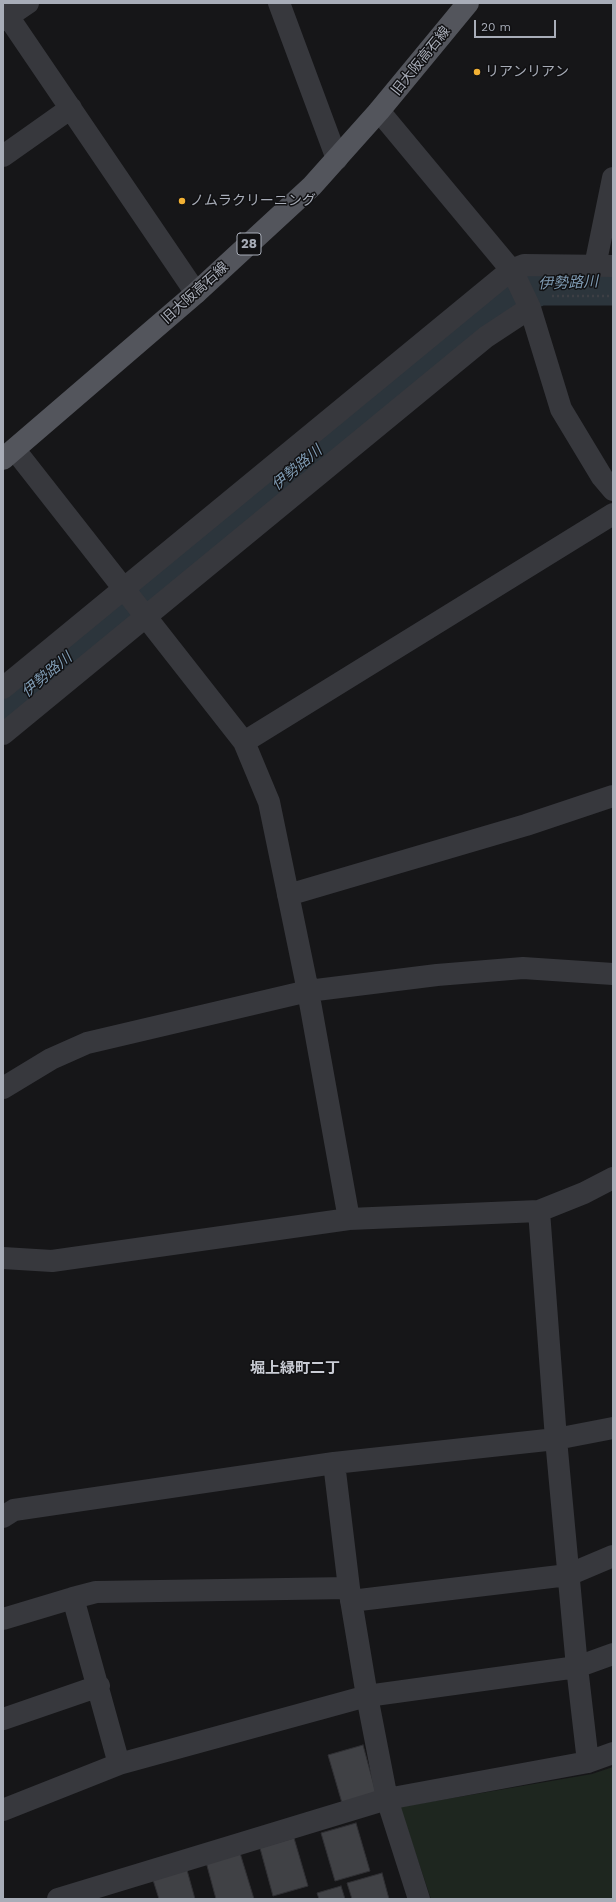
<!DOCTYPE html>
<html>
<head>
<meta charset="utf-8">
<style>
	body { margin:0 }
	#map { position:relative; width:616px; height:1902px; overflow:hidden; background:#161618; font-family:"Work Sans",sans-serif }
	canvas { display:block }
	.frame { position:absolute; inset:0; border:4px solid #a8adb8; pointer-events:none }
	.scale { position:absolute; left:474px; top:20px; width:82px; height:18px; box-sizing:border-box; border:2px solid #a8adb8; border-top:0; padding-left:5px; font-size:12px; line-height:14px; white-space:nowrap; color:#a8adb8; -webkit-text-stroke:3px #111113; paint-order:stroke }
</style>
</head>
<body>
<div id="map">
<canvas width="616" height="1902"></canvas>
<div class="frame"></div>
<div class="scale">20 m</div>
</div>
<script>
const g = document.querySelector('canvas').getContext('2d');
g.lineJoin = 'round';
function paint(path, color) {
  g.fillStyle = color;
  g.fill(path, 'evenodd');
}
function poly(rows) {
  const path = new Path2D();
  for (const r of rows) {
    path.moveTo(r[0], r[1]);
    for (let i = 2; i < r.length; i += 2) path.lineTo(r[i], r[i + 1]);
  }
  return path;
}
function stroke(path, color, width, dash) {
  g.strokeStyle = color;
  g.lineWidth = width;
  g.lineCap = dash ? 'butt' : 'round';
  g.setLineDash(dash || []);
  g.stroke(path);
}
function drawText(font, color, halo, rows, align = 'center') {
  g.font = font + ' "Work Sans","Noto Sans JP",sans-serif';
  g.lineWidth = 3;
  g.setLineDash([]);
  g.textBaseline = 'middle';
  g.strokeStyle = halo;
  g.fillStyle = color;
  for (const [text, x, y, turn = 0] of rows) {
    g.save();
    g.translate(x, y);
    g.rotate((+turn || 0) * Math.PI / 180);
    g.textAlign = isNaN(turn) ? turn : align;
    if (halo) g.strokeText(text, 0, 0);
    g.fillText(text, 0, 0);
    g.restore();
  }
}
paint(poly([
	[613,1767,613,1899,431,1899,400,1807,592,1774]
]), '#1e261f');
stroke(poly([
	[3,712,504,295,539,281,613,281]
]), '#2c353c', 49);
const building = poly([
	[363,1745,376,1793,342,1803,328,1755,363,1745],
	[356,1823,370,1871,335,1881,321,1833,356,1823],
	[294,1838,308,1886,273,1896,260,1848,294,1838],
	[240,1853,254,1899,216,1899,206,1862,240,1853],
	[187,1870,195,1899,159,1899,153,1880,187,1870],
	[382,1873,389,1899,352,1899,347,1883,382,1873],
	[341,1886,345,1899,319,1899,317,1893,341,1886]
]);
paint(building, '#404145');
stroke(building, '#303034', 1);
stroke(poly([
	[552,296,613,296]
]), '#3d3f44', 2.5, [2, 3]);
stroke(poly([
	[279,3,337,159],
	[3,9,196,293],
	[3,20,28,3],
	[379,111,513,272,530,308,561,409,602,477,613,490],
	[3,156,71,108],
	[595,266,613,178],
	[15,450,244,742,269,802,308,991,349,1219],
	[3,688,511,270,524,265,613,266],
	[3,734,486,337,530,308],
	[244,742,613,514],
	[288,895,526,825,613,796],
	[3,1088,51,1059,87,1043,308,991,437,975,523,968,613,974],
	[539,1211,556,1439,577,1667,588,1762],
	[3,1258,52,1261,349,1219,539,1211,584,1193,613,1178],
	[334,1463,349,1588,367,1696,387,1799,419,1899],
	[3,1517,14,1510,334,1463,556,1439,613,1428],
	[73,1598,96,1592,349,1588],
	[351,1601,568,1575,613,1556],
	[3,1619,73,1598,119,1764],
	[3,1719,99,1686],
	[3,1810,119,1764,367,1696,577,1667,613,1654],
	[58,1899,387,1799,588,1762,613,1753]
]), '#37383d', 22);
stroke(poly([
	[3,459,196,293,312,186,379,111,468,3]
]), '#53555c', 22);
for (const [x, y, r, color] of [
	[477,72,4,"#f2b134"],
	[182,201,4,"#f2b134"]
]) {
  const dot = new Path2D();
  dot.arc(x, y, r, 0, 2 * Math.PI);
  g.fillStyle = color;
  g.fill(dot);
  stroke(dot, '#111113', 1.5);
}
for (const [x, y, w] of [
	[249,244,24]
]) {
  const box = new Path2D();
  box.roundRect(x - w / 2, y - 11, w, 22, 3);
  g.fillStyle = '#111113';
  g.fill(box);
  stroke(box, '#a8adb8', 1);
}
drawText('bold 13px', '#a8adb8', null, [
	["28",249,244]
]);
drawText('14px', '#a8adb8', '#111113', [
	["旧大阪高石線",421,61,-51],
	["旧大阪高石線",195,293,-42]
]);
drawText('14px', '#a8adb8', '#111113', [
	["リアンリアン",485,72],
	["ノムラクリーニング",190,201]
], 'left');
drawText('italic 15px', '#7f9bb3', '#111113', [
	["伊勢路川",568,283,-2],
	["伊勢路川",297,468,-40],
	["伊勢路川",47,675,-40]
]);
drawText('bold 15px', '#c9ccd4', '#111113', [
	["堀上緑町二丁",295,1369]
]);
</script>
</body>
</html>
